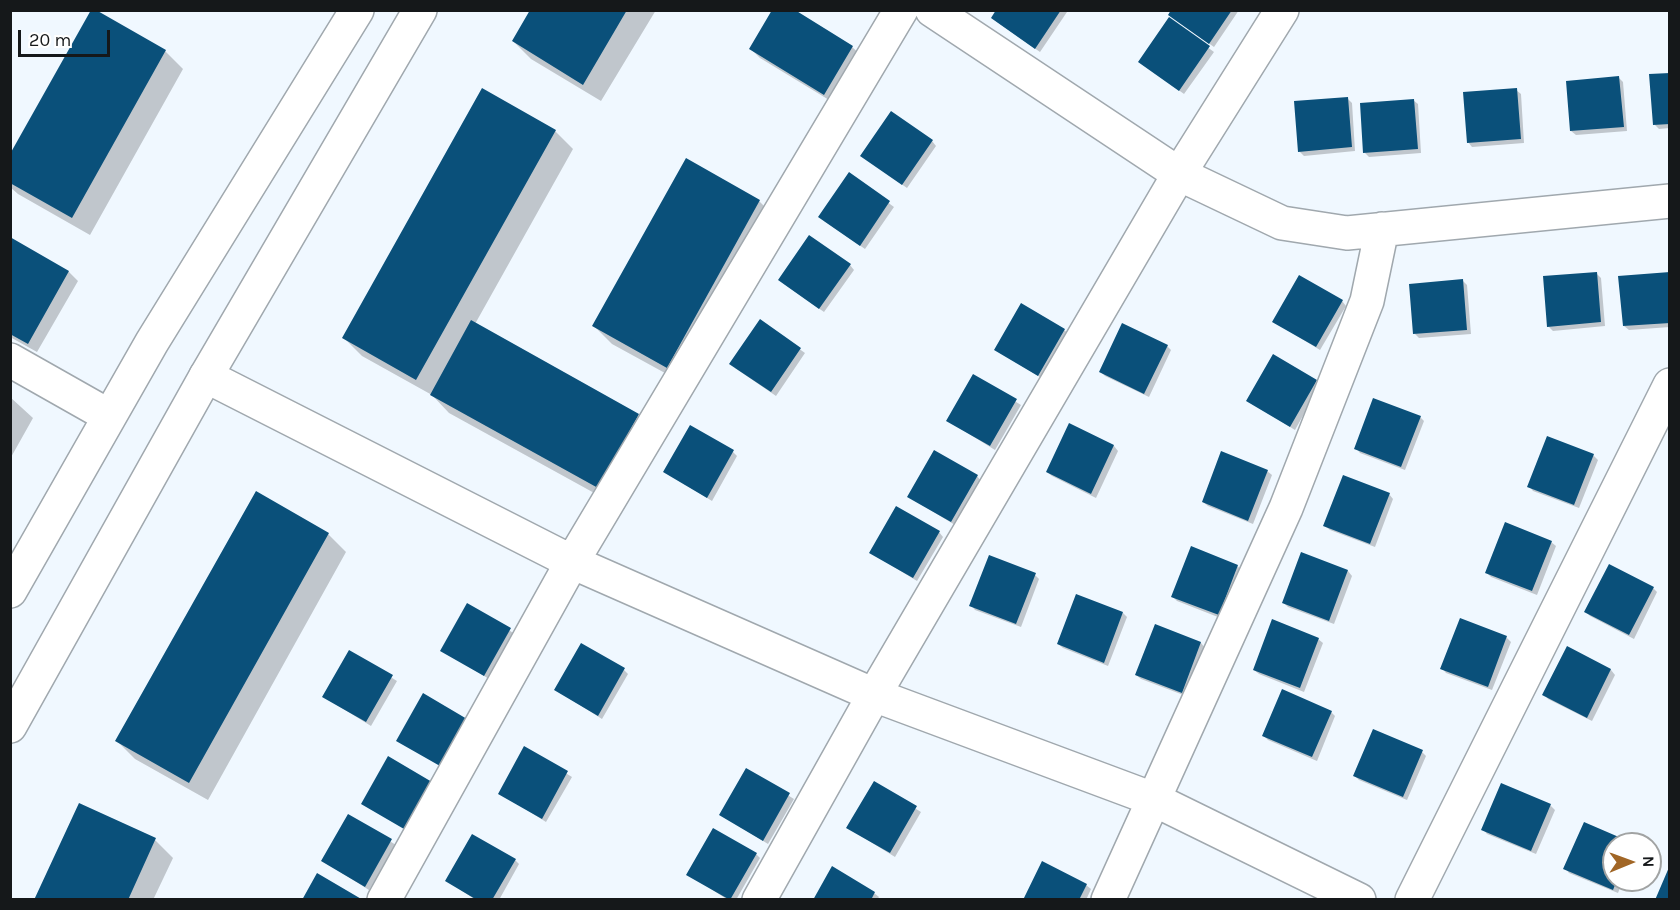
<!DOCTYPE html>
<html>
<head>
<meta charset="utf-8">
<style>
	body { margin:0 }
	#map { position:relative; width:1680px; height:910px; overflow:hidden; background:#f0f8ff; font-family:Karla,sans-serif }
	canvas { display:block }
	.frame { position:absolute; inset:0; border:12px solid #15181a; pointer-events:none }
	.north { position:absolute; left:1602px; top:832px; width:60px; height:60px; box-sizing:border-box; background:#fff; border:2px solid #a1a3a3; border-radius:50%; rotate:89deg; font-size:16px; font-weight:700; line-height:24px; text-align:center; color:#15181a }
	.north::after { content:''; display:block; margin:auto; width:21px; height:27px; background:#a16626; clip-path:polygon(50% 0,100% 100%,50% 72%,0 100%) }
	.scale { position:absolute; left:18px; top:30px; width:92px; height:27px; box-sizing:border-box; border:3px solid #15181a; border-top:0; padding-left:8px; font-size:18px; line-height:21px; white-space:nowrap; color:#15181a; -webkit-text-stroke:4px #fff; paint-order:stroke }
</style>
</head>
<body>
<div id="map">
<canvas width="1680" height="910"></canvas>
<div class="frame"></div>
<div class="north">N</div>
<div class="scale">20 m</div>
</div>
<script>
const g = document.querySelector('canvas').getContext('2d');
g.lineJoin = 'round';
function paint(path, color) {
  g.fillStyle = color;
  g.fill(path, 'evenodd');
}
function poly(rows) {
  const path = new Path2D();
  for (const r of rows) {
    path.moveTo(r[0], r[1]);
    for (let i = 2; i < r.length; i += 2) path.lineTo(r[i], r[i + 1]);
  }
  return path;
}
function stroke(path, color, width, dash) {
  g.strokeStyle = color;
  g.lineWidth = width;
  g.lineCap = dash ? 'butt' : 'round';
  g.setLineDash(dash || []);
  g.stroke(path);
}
paint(poly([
	[532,10,656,10,601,101,531,59,513,41],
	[997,10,1065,10,1067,12,1040,52,997,22,992,18],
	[1173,10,1239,10,1214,47,1174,19],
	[1169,19,1214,52,1184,94,1140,62],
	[852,47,862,56,834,103,760,58,751,49],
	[165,51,183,69,90,235,18,194,10,187,10,157],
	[1670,74,1670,128,1659,129,1655,125],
	[1619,78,1623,82,1627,131,1576,135,1571,131],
	[1516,90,1521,94,1524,143,1472,147,1468,142],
	[1347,98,1352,103,1355,151,1304,156,1299,151],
	[1413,100,1418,104,1421,153,1369,157,1365,153],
	[555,131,573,149,475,324,638,415,655,433,616,505,449,413,432,395,362,356,344,338],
	[932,141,936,146,907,188,867,160],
	[849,174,894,207,865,249,824,221],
	[759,201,777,219,685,384,612,344,594,326],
	[10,239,69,272,78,281,37,352,10,337],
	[850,265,854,270,824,312,784,284],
	[1596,273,1601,278,1605,326,1553,331,1548,326],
	[1670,273,1670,327,1629,330,1624,326],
	[1463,281,1467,285,1471,334,1419,338,1415,334],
	[1342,301,1346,306,1320,350,1274,322],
	[760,321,805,353,776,396,735,368],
	[1064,330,1069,334,1043,379,996,350],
	[1167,346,1171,350,1149,397,1105,376,1101,372],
	[974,376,1021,405,995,450,948,421],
	[1316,381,1320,385,1295,430,1248,401],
	[10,397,33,418,10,459],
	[1420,417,1424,421,1405,470,1360,453,1356,448],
	[1070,425,1114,446,1118,451,1096,498,1052,476,1047,472],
	[733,452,737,456,712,501,665,472],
	[1593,455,1598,460,1579,508,1533,491,1529,486],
	[1267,471,1272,475,1253,524,1208,506,1203,502],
	[977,476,981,481,955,525,909,497],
	[1389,494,1393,499,1375,547,1330,530,1325,526],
	[939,532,943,537,917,581,871,553],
	[328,534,346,552,208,800,135,759,117,741],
	[1551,542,1556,546,1537,595,1491,577,1487,573],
	[1302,554,1348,571,1352,576,1334,624,1288,607,1283,602],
	[1237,566,1242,570,1223,619,1177,601,1173,597],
	[1035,575,1039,579,1021,627,975,610,971,605],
	[1653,588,1657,592,1634,639,1590,616,1586,612],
	[468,605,515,634,489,679,442,650],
	[1123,613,1127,617,1108,666,1063,648,1058,644],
	[1155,626,1201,643,1205,648,1186,696,1141,679,1136,675],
	[1506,637,1511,642,1492,690,1446,673,1442,668],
	[1318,639,1323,643,1304,692,1259,674,1254,670],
	[1567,648,1611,670,1615,675,1592,721,1548,699,1544,694],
	[350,652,397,681,371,726,324,697],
	[624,670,628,674,602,719,556,690],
	[1331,712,1335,716,1317,761,1268,740,1264,736],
	[525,748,572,777,546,822,500,793],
	[1422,752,1426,756,1407,800,1359,780,1354,775],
	[747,770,794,799,768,844,721,815],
	[874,783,921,812,895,857,848,828],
	[1550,805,1555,810,1536,854,1487,834,1483,829],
	[349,816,396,845,369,890,323,861],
	[1585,824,1631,844,1614,844,1614,880,1623,880,1618,893,1569,873,1565,868],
	[155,840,173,858,153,900,36,900],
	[756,854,760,858,736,900,728,900,688,874],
	[515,860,519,864,499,900,476,900,447,881],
	[1086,885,1091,889,1086,900,1025,900],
	[874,893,879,897,877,900,815,900]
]), '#0003');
paint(poly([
	[91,10,96,10,166,50,72,218,10,183,10,154],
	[530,10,627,10,583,85,512,41],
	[772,10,795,10,853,46,824,95,749,49],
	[996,10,1061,10,1035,49,991,18],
	[1171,10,1232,10,1209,44,1168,15],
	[1169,17,1210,46,1179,91,1138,62],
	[1670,73,1670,124,1653,125,1649,74],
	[1619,76,1624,127,1570,131,1566,81],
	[482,88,556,130,416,380,342,338],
	[1517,88,1521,139,1467,143,1463,92],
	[1348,97,1352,147,1298,152,1294,101],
	[1414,99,1418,149,1363,153,1360,103],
	[891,111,933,140,902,185,860,156],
	[686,158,760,200,667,368,592,326],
	[849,172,890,201,860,246,818,217],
	[809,235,851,264,819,309,778,280],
	[10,237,69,271,28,344,10,334],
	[1597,272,1601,322,1547,327,1543,276],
	[1670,272,1670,323,1623,326,1618,276],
	[1299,275,1343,300,1316,347,1272,322],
	[1463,279,1467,330,1413,334,1409,284],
	[1021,303,1065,329,1038,376,994,350],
	[760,319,801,348,771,392,729,364],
	[471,320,639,414,598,488,430,395],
	[1122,323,1168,345,1144,394,1099,372],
	[1273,354,1317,380,1290,427,1246,401],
	[973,374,1017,399,990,446,946,421],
	[1373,398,1421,416,1401,467,1354,449],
	[1069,423,1114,445,1091,494,1046,472],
	[690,425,734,450,707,498,663,472],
	[1547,436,1594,454,1574,505,1527,487],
	[934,450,978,475,951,522,907,497],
	[1221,451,1268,470,1248,521,1202,502],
	[1343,475,1390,493,1370,544,1323,526],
	[256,491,329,533,189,783,115,741],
	[896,506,940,531,913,578,869,553],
	[1505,522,1552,541,1532,591,1485,573],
	[1191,546,1238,565,1219,615,1171,597],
	[1301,552,1348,570,1329,621,1282,603],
	[989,555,1036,573,1016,624,969,606],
	[1609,564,1654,587,1629,635,1584,612],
	[1076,594,1123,612,1104,663,1057,644],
	[467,603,511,628,484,676,440,651],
	[1460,618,1507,636,1488,687,1440,669],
	[1272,619,1319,638,1300,688,1253,670],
	[1155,624,1201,642,1182,693,1135,675],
	[581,643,625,668,598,716,554,690],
	[1567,646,1611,669,1587,718,1542,695],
	[349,650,393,675,366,722,322,697],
	[1282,689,1332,711,1312,757,1262,736],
	[423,693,467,719,440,766,396,741],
	[1373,729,1423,750,1403,797,1353,776],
	[524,746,568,771,542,819,498,794],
	[388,756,432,782,404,829,361,804],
	[746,768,790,793,763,841,719,815],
	[874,781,917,806,890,853,846,828],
	[1501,783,1551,804,1531,851,1481,830],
	[79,803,156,838,128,900,34,900],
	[348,814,392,839,365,887,321,861],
	[1584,822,1635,844,1614,844,1614,880,1617,880,1613,890,1563,869],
	[713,828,757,853,730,900,686,875],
	[472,834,516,859,492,900,477,900,445,881],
	[1042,861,1087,884,1079,900,1023,900],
	[1670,865,1670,900,1655,900],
	[832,866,875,892,871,900,813,900],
	[317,873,363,900,302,900]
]), '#0a507a');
const street = poly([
	[932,10,1179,174,1282,223,1347,233,1670,201],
	[10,360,109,416],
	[206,376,572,562,874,695,1153,799,1359,900],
	[384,900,572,562,901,10],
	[759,900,874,695,1179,174,1282,10],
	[1108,900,1286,508,1367,301,1382,229],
	[1412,900,1670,385]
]);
const secondary = poly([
	[10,591,152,342,357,10],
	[10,726,206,376,420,10]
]);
stroke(street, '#a0a8ae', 36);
stroke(secondary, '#a0a8ae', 36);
stroke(street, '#fff', 33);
stroke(secondary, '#fff', 33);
</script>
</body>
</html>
